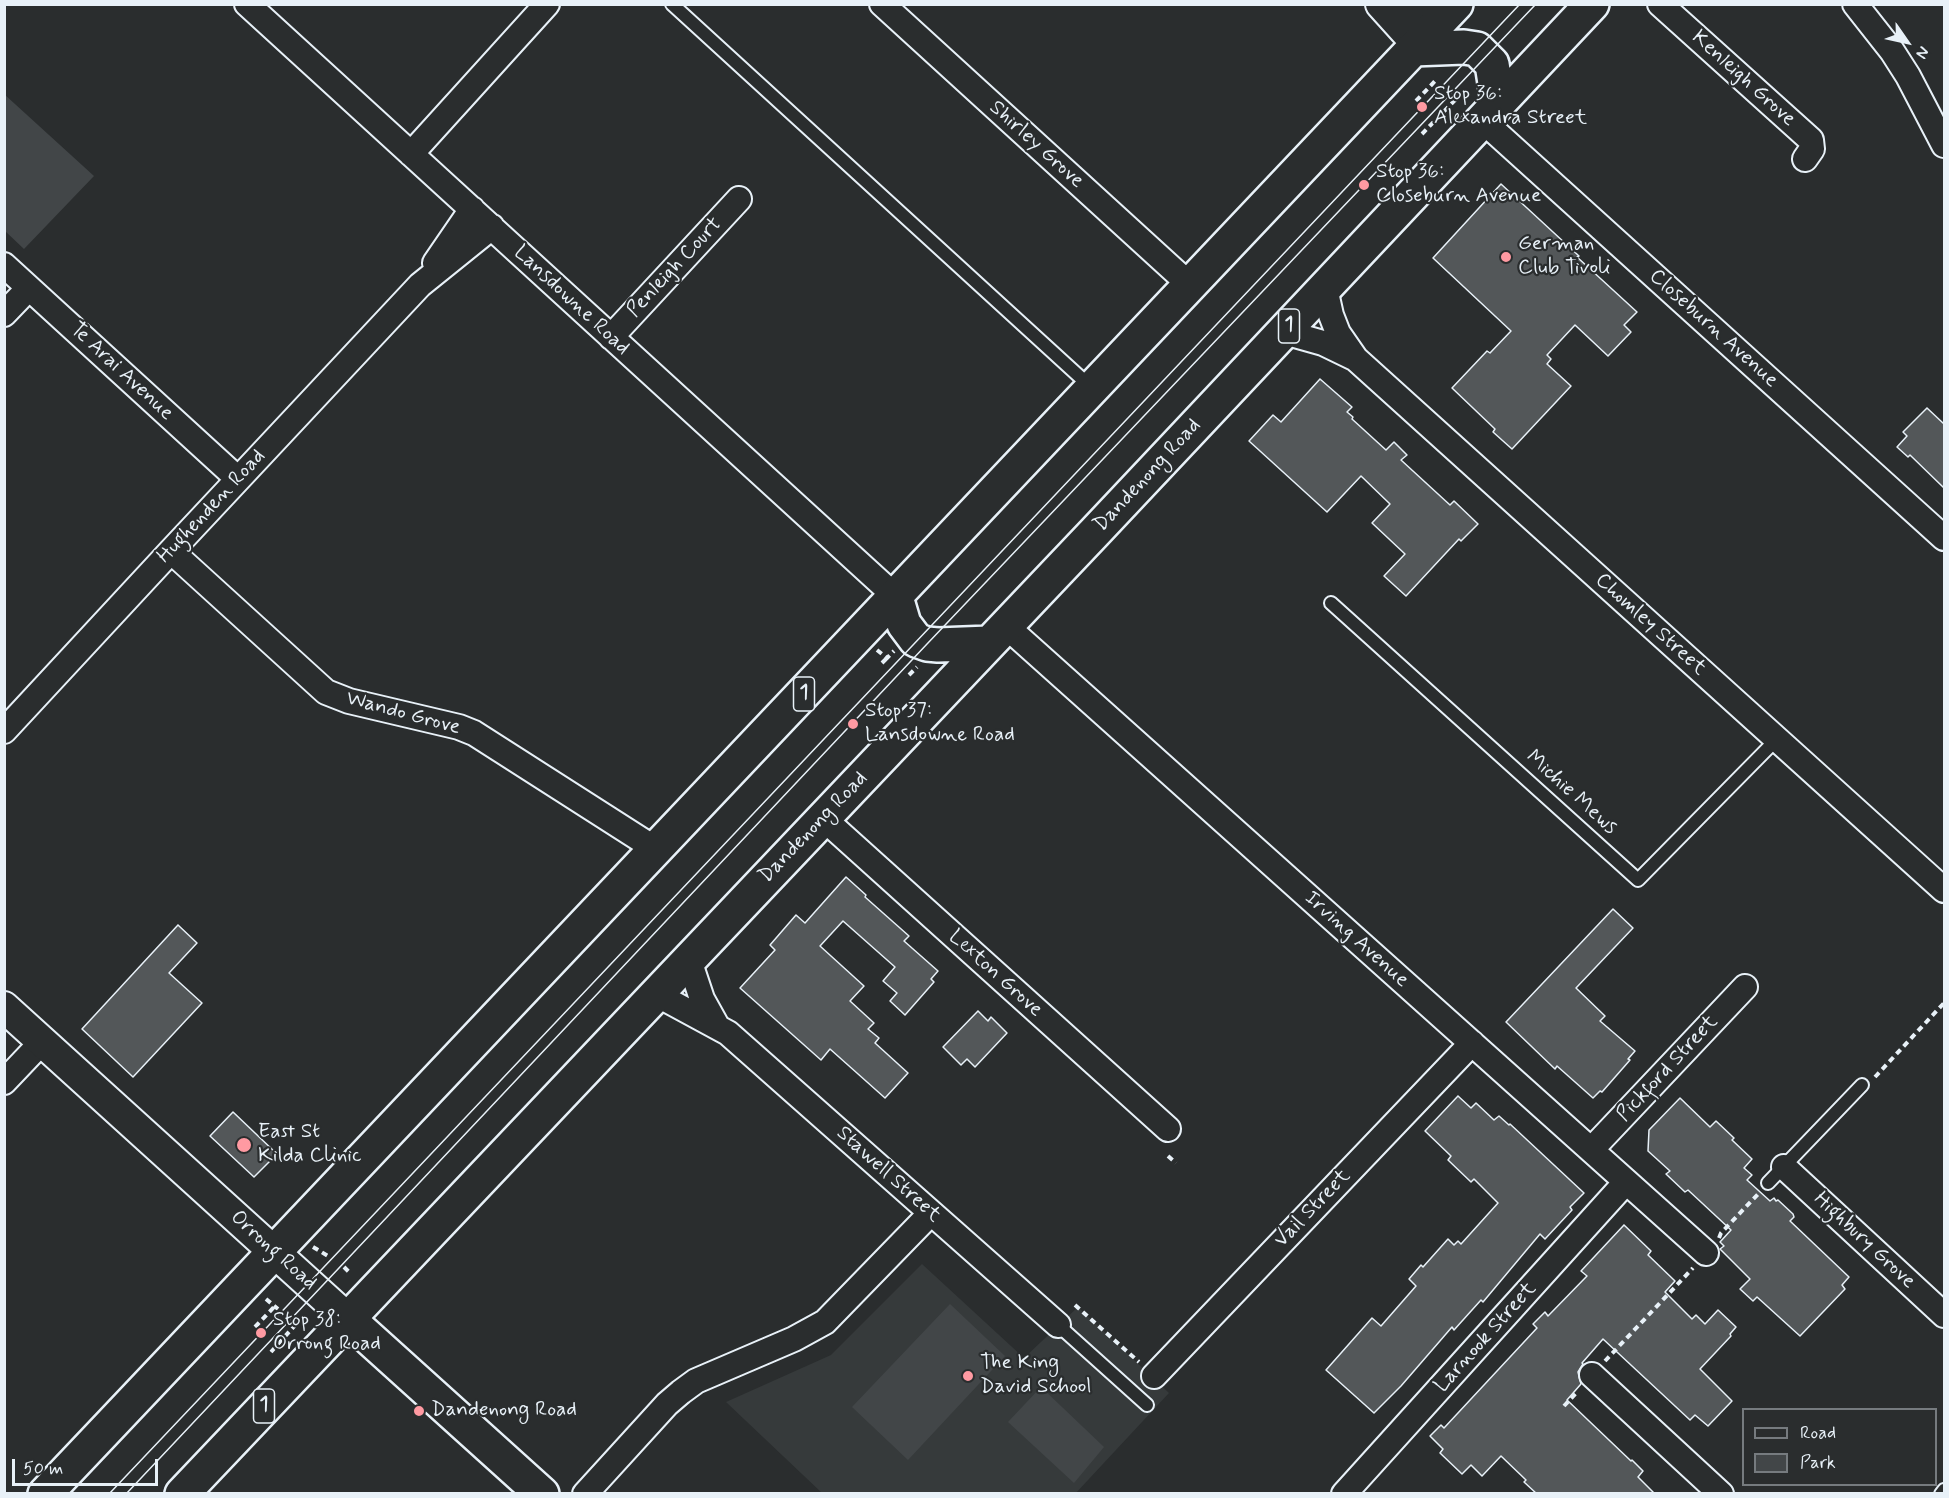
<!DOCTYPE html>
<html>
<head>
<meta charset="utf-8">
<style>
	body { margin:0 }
	#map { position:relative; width:1949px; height:1498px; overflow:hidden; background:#2a2d2e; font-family:Mynerve,sans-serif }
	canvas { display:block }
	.frame { position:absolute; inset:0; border:6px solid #e8f1f8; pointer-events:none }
	.legend { position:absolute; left:1742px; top:1408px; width:195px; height:78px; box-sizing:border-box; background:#2a2d2e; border:2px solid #767b7f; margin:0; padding:8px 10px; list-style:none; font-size:18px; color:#e8f1f8 }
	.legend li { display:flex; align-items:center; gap:12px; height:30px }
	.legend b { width:30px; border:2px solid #767b7f }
	.north { position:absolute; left:1877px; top:12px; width:60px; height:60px; -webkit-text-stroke:4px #2a2d2e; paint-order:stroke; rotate:124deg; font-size:16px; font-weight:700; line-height:24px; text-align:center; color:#e8f1f8 }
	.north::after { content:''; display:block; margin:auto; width:21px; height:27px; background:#e8f1f8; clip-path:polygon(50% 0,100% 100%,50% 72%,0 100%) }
	.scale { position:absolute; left:12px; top:1459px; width:146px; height:27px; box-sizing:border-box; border:3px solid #e8f1f8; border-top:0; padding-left:8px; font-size:18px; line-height:21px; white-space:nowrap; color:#e8f1f8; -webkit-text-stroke:4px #2a2d2e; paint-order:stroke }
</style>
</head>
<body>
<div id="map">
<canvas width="1949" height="1498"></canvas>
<div class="frame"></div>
<ul class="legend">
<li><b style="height:8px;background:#2a2d2e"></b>Road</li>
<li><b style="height:16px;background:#424648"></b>Park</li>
</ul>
<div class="north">N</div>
<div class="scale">50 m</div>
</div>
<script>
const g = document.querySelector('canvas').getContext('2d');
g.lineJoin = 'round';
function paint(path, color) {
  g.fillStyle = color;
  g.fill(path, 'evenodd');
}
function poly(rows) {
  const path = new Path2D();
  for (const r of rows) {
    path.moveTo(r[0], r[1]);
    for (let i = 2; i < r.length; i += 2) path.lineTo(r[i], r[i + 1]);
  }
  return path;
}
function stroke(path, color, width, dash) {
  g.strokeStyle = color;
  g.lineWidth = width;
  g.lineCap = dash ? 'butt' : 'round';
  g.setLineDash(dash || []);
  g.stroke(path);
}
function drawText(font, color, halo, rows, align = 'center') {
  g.font = font + ' Mynerve,sans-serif';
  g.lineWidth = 4.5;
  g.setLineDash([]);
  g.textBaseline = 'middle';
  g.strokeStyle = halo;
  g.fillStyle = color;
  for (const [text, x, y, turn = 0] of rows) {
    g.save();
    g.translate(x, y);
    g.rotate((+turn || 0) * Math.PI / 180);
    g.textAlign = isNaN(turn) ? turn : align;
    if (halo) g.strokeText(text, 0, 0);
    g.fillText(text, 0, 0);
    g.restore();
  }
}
paint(poly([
	[922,1264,1024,1358,1078,1307,1169,1393,1075,1494,822,1493,726,1402,831,1355]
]), '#363a3b');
paint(poly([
	[4,94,94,176,24,249,5,231],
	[950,1304,1005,1356,908,1460,852,1407],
	[1041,1387,1104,1447,1074,1483,1008,1422]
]), '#424648');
const building = poly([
	[1501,184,1579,256,1577,257,1637,312,1624,325,1631,332,1608,356,1575,325,1547,355,1551,359,1547,364,1571,386,1512,449,1493,432,1495,429,1452,388,1487,351,1490,353,1511,331,1433,258,1501,184],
	[1320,379,1352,407,1347,412,1353,417,1352,419,1386,450,1394,442,1407,455,1401,460,1450,505,1454,501,1478,524,1461,541,1459,539,1406,596,1384,576,1405,554,1372,523,1390,504,1361,476,1327,512,1249,441,1273,415,1281,422,1320,379],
	[1927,408,1944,424,1944,488,1910,455,1908,457,1897,447,1907,436,1903,432,1927,408],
	[846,877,866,895,865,897,909,936,904,941,938,971,931,979,934,982,905,1015,890,1001,897,993,883,981,895,967,843,921,820,946,864,986,850,1001,874,1023,868,1029,879,1038,875,1043,908,1073,885,1098,830,1049,821,1060,740,988,775,950,770,945,796,915,805,923,846,877],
	[1613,909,1633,928,1576,988,1605,1016,1600,1021,1635,1051,1628,1059,1630,1060,1602,1092,1600,1091,1593,1098,1557,1066,1555,1069,1506,1022,1613,909],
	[178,925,197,943,169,973,202,1003,133,1077,82,1029,178,925],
	[978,1011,988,1021,991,1017,1007,1033,975,1067,967,1059,961,1065,943,1047,978,1011],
	[1458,1096,1471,1108,1476,1103,1494,1120,1499,1116,1509,1125,1510,1124,1584,1193,1570,1207,1572,1210,1545,1239,1540,1234,1483,1302,1481,1300,1454,1330,1452,1327,1401,1386,1374,1413,1326,1370,1372,1318,1381,1326,1416,1286,1409,1279,1421,1265,1423,1267,1448,1239,1454,1245,1458,1241,1461,1244,1498,1203,1474,1179,1471,1182,1448,1160,1451,1156,1425,1131,1458,1096],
	[1680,1098,1710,1127,1716,1121,1734,1138,1732,1140,1752,1159,1744,1168,1752,1175,1747,1180,1770,1201,1774,1198,1776,1201,1778,1200,1793,1214,1794,1217,1790,1221,1849,1277,1842,1285,1845,1289,1800,1336,1757,1297,1753,1301,1740,1289,1750,1279,1720,1249,1724,1246,1720,1242,1731,1230,1688,1190,1685,1192,1666,1174,1670,1171,1648,1151,1649,1130,1680,1098],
	[233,1112,277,1154,254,1177,210,1136,233,1112],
	[1624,1225,1651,1251,1648,1255,1675,1281,1665,1292,1692,1319,1696,1315,1705,1324,1718,1310,1736,1327,1730,1334,1731,1336,1700,1369,1732,1401,1708,1426,1695,1415,1690,1420,1603,1339,1582,1363,1583,1364,1578,1372,1581,1384,1567,1400,1631,1461,1632,1460,1643,1471,1638,1477,1655,1494,1537,1494,1524,1482,1526,1480,1501,1456,1482,1476,1471,1465,1462,1474,1440,1453,1443,1449,1430,1436,1441,1425,1444,1428,1537,1328,1533,1324,1545,1312,1548,1316,1587,1276,1581,1271,1624,1225]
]);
paint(building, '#535759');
stroke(building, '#e8f1f8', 1.5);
const service = poly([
	[672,4,1092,388],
	[1331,603,1638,880,1777,739],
	[1768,1183,1862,1085],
	[1058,1325,1147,1405],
	[1941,1494,1944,1490]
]);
const minor = poly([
	[247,4,896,597],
	[882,4,1190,285],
	[1660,4,1811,140,1812,149,1805,159],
	[1855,4,1892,51,1908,76,1944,145],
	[1482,120,1944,538],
	[411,154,547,4],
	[435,263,472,209],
	[4,265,238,479],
	[1325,288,1331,315,1338,333,1356,359,1944,890],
	[4,314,29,288],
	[1284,332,1323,343,1354,358],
	[611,337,739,199],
	[171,551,326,692,349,701,459,727,474,733,657,850],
	[1006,626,1706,1253],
	[4,731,171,551,420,285,492,227],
	[823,818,1168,1129],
	[689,960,702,999,717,1026],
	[656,994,728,1033,1058,1325],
	[4,1082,42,1042],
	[1591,1150,1745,987],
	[1784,1167,1944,1315],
	[1592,1375,1721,1494],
	[1154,1376,1472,1043],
	[585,1494,667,1404,681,1392,696,1381,794,1339,825,1322,931,1213],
	[1344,1494,1626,1182]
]);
const tertiary = poly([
	[1381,4,1418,45],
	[1410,4,1442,19],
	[4,1007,347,1318]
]);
const secondary = poly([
	[347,1318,542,1494]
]);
const trunk = poly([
	[1413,49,1464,47,1477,49,1492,64,1498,102],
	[896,597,904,624,916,640,927,644,938,645,989,643],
	[45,1494,1456,4],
	[182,1494,1095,532,1592,4]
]);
stroke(service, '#e8f1f8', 16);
stroke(minor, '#e8f1f8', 28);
stroke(tertiary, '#e8f1f8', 34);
stroke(secondary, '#e8f1f8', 38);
stroke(trunk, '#e8f1f8', 38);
stroke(poly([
	[1455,95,1461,99,1465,95,1471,98],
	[1416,101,1437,79],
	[1422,134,1458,97],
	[877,650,887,658,894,651],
	[882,663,887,658],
	[909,675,917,667],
	[1875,1077,1944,1003],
	[1168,1156,1176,1163],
	[1719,1238,1721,1233,1760,1192],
	[313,1247,328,1256],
	[344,1267,350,1273],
	[266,1299,278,1309],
	[1075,1305,1139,1362],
	[255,1327,275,1306],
	[271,1352,297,1323],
	[1605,1361,1693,1268],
	[1564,1406,1578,1391]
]), '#e8f1f8', 4, [6, 4.5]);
stroke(service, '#2a2d2e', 12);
stroke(minor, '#2a2d2e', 24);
stroke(tertiary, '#2a2d2e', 30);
stroke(secondary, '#2a2d2e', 33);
stroke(trunk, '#2a2d2e', 33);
stroke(poly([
	[109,1494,1520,4],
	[126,1494,927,644,1536,4]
]), '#e8f1f8', 1.5);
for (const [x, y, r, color] of [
	[1422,107,6,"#ff9aa2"],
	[1364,185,6,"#ff9aa2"],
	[1506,257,6,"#ff9aa2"],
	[853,724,6,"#ff9aa2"],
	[244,1145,8,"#ff9aa2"],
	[261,1333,6,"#ff9aa2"],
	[968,1376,6,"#ff9aa2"],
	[419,1411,6,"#ff9aa2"]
]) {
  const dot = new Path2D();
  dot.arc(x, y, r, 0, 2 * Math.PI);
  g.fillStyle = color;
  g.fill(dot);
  stroke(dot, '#2a2d2e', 2);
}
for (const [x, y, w] of [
	[1289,326,21],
	[804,694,21],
	[264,1406,21]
]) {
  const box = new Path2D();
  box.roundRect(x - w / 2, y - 17, w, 34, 4.5);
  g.fillStyle = '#2a2d2e';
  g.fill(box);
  stroke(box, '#e8f1f8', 1.5);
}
drawText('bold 20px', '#e8f1f8', null, [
	["1",1289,326],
	["1",804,694],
	["1",264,1406]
]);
drawText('21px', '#e8f1f8', '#2a2d2e', [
	["Kenleigh Grove",1743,79,42],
	["Shirley Grove",1036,145,42],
	["Penleigh Court",675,268,-47],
	["Lansdowne Road",571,301,43],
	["Closeburn Avenue",1713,329,42],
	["Te Arai Avenue",121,372,43],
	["Dandenong Road",1148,476,-47],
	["Hughenden Road",212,507,-47],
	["Chomley Street",1650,625,42],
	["Wando Grove",403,714,15],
	["Michie Mews",1571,793,42],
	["Dandenong Road",814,828,-46],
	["Irving Avenue",1356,940,42],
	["Lexton Grove",995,974,42],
	["Pickford Street",1668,1069,-47],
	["Stawell Street",888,1175,42],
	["Vail Street",1313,1209,-46],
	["Highbury Grove",1864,1241,43],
	["Orrong Road",273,1251,42],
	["Larnook Street",1486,1338,-48]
]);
drawText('21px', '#e8f1f8', '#2a2d2e', [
	["Stop 36:",1434,95],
	["Alexandra Street",1434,119],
	["Stop 36:",1376,173],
	["Closeburn Avenue",1376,197],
	["German",1518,245],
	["Club Tivoli",1518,269],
	["Stop 37:",865,712],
	["Lansdowne Road",865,736],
	["East St",258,1133],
	["Kilda Clinic",258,1157],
	["Stop 38:",273,1321],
	["Orrong Road",273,1345],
	["The King",980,1364],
	["David School",980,1388],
	["Dandenong Road",431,1411]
], 'left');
</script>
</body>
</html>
